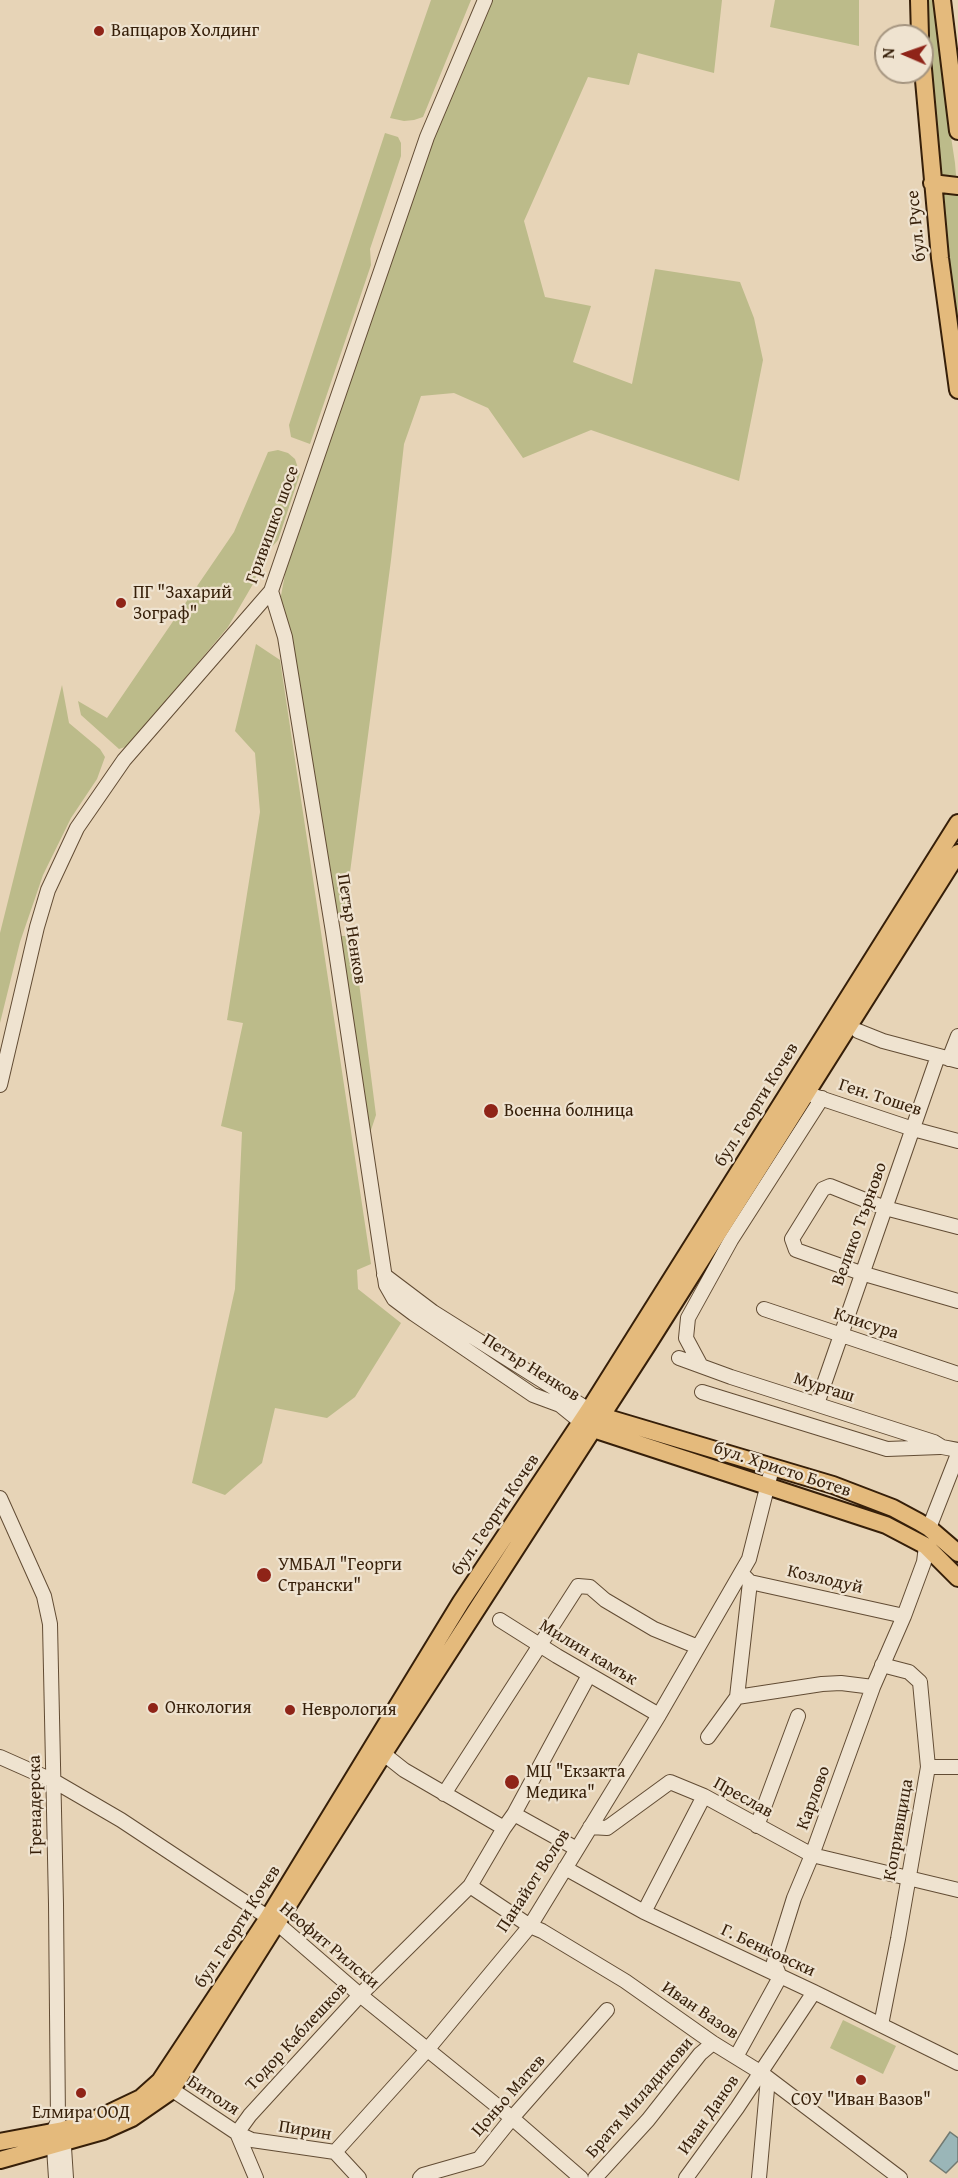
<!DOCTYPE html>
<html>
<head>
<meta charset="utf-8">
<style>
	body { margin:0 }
	#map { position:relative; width:958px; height:2178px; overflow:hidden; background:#e7d4b7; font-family:"Gentium Book Plus",serif }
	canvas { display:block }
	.north { position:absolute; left:874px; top:24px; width:60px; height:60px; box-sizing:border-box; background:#efe3d0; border:2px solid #a59580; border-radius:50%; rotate:272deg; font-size:16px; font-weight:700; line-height:24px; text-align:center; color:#361f09 }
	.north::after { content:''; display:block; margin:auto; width:21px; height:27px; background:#8f2418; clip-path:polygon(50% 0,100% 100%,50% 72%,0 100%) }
</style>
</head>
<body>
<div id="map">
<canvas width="958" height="2178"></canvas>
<div class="north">N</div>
</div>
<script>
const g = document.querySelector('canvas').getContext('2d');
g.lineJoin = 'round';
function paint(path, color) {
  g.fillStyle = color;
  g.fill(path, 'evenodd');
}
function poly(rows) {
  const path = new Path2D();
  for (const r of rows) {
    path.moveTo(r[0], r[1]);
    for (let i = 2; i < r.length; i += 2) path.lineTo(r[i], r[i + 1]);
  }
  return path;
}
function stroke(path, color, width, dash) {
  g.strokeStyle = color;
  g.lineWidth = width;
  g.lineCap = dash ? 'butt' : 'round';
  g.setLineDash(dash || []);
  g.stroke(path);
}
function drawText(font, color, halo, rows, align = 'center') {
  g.font = font + ' "Gentium Book Plus",serif';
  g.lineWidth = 4.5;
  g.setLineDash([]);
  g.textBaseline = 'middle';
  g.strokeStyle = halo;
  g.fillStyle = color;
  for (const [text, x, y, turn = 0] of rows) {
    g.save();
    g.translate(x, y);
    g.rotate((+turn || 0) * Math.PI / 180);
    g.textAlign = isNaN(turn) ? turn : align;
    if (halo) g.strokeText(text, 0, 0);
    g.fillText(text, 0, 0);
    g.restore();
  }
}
paint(poly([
	[431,0,471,0,423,117,414,120,404,121,390,118],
	[489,0,722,0,714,73,638,53,629,85,588,77,524,221,545,297,591,306,573,362,632,384,655,269,740,282,754,318,763,360,739,481,591,430,523,458,488,408,454,393,421,396,404,444,391,560,344,918,328,921,279,606,286,569,431,140],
	[775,0,859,0,859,46,770,27],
	[922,0,935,0,946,104,955,163,956,175,954,180,936,177],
	[385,133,398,137,401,143,401,156,370,249,371,265,310,444,291,437,289,425],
	[945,193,958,194,958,344,953,317,942,195],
	[278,450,288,453,295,459,300,474,278,540,264,556,253,584,228,627,128,746,119,749,81,715,78,701,107,718,234,532,268,452],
	[256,644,280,660,371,1264,357,1270,358,1289,401,1323,355,1397,327,1418,275,1408,262,1463,225,1495,192,1483,235,1289,242,1132,221,1126,243,1023,227,1020,260,812,255,753,235,731],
	[62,685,69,723,100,749,105,757,97,779,71,818,43,875,20,942,0,1023,0,933],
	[336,936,353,936,376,1115,370,1133,363,1133],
	[843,2020,896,2046,883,2074,830,2048]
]), '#bcbb8a');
const water = poly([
	[950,2132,958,2138,958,2161,946,2173,930,2161,950,2132]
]);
paint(water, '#9ab6b8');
stroke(water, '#727a72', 1.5);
const minor = poly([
	[271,591,285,637,333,932,386,1285,394,1299,414,1314,533,1395,560,1405,581,1422],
	[858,1031,883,1041,958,1061],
	[949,1059,958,1036],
	[0,1085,37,927,48,890,77,828,124,760,271,591,427,137,485,0],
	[814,1096,913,1129,958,1141],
	[958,1227,885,1208,830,1186,823,1189,792,1239,796,1250,861,1273,958,1301],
	[384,1275,433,1312,589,1410],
	[764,1309,958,1374],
	[679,1358,731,1377,934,1442,942,1447,958,1450],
	[701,1366,686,1338,688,1318,731,1240,822,1098],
	[702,1392,887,1449,940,1447],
	[817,1404,938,1056],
	[0,1498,44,1596,50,1624,56,1904,58,2121,53,2132,56,2178],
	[929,1528,958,1454],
	[741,1573,750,1582,904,1616],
	[500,1620,557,1656,659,1715],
	[737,1697,822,1684,841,1683,873,1687],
	[708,1737,737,1697,750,1582],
	[375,1747,404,1770,504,1828],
	[0,1757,54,1781,121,1820,278,1924,360,1995,512,2118,581,2178],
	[928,1767,958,1767],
	[444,1794,578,1586,590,1587,605,1600,654,1629,698,1647],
	[514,1814,577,1849],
	[757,1826,798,1716],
	[590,1827,607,1828,670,1782,704,1796,812,1855,958,1890],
	[565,1868,644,1912,814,1992,958,2063],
	[470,1886,530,1926,542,1931,625,1981,713,2043,760,2072,900,2178],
	[644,1912,704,1796],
	[881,2025,898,1939,928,1767,920,1682,909,1672,882,1665],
	[736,2057,780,1977,774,1962,794,1898,812,1855,873,1687,904,1616,924,1562,926,1546],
	[165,2085,237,2133,256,2178],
	[63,2132,66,2178],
	[335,2152,427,2050,530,1926,659,1715,749,1559,772,1468],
	[359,2178,335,2152,252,2140,237,2133,250,2115,360,1995,470,1886,504,1828,514,1814,589,1675],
	[420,2178,423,2175,479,2159,512,2118,607,2010],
	[595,2178,648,2120,700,2054,713,2043],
	[686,2178,737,2108,814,1992],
	[759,2178,768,2078]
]);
const major = poly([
	[919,0,920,36],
	[942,0,958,131],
	[922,58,940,258,958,390],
	[932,183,958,186],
	[593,1412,601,1416,833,1485,893,1508,919,1522,929,1528,958,1553],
	[584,1424,593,1429,886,1525,926,1546,958,1578],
	[0,2142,63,2130,101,2117,141,2098,160,2081,268,1918,461,1602,589,1410,958,823],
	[0,2160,103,2131,132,2118,171,2091,384,1753,648,1344,958,853]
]);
stroke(minor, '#624c34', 16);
stroke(major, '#361f09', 20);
stroke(minor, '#efe3d0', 14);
stroke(major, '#e4ba7c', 16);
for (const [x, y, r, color] of [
	[99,31,6,"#8f2418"],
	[121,603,6,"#8f2418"],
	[491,1111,8,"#8f2418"],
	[264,1575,8,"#8f2418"],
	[153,1708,6,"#8f2418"],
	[290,1710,6,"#8f2418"],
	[512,1782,8,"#8f2418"],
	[861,2080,6,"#8f2418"],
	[81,2093,6,"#8f2418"]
]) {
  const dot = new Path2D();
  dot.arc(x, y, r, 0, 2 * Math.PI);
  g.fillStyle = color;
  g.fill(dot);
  stroke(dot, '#efe3d0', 2);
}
drawText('18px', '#361f09', '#efe3d0', [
	["Вапцаров Холдинг",111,31],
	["ПГ \"Захарий",133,593],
	["Зограф\"",133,614],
	["Военна болница",504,1111],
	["УМБАЛ \"Георги",278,1565],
	["Странски\"",278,1586],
	["Онкология",165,1708],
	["Неврология",302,1710],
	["МЦ \"Екзакта",526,1772],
	["Медика\"",526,1793],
	["СОУ \"Иван Вазов\"",861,2100,"center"],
	["Елмира ООД",81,2113,"center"]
], 'left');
drawText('18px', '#361f09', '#efe3d0', [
	["бул. Русе",917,226,-96],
	["Гривишко шосе",273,525,-70],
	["Петър Ненков",351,929,81],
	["Ген. Тошев",880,1098,18],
	["бул. Георги Кочев",757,1105,-58],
	["Велико Търново",860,1224,-70],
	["Клисура",866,1324,18],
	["Петър Ненков",531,1368,32],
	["Мургаш",824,1388,18],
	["бул. Христо Ботев",782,1470,18],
	["бул. Георги Кочев",496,1515,-56],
	["Козлодуй",825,1580,13],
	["Милин камък",588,1653,31],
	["Преслав",743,1798,29],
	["Карлово",814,1798,-70],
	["Гренадерска",36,1805,-91],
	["Копривщица",899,1830,-80],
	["Панайот Волов",534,1881,-57],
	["бул. Георги Кочев",238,1927,-57],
	["Неофит Рилски",329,1946,40],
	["Г. Бенковски",768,1951,25],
	["Иван Вазов",700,2011,34],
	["Тодор Каблешков",297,2037,-47],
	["Битоля",213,2096,33],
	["Цоньо Матев",509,2096,-49],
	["Братя Миладинови",640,2098,-49],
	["Иван Данов",709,2115,-55],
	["Пирин",305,2131,9]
]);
</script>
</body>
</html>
